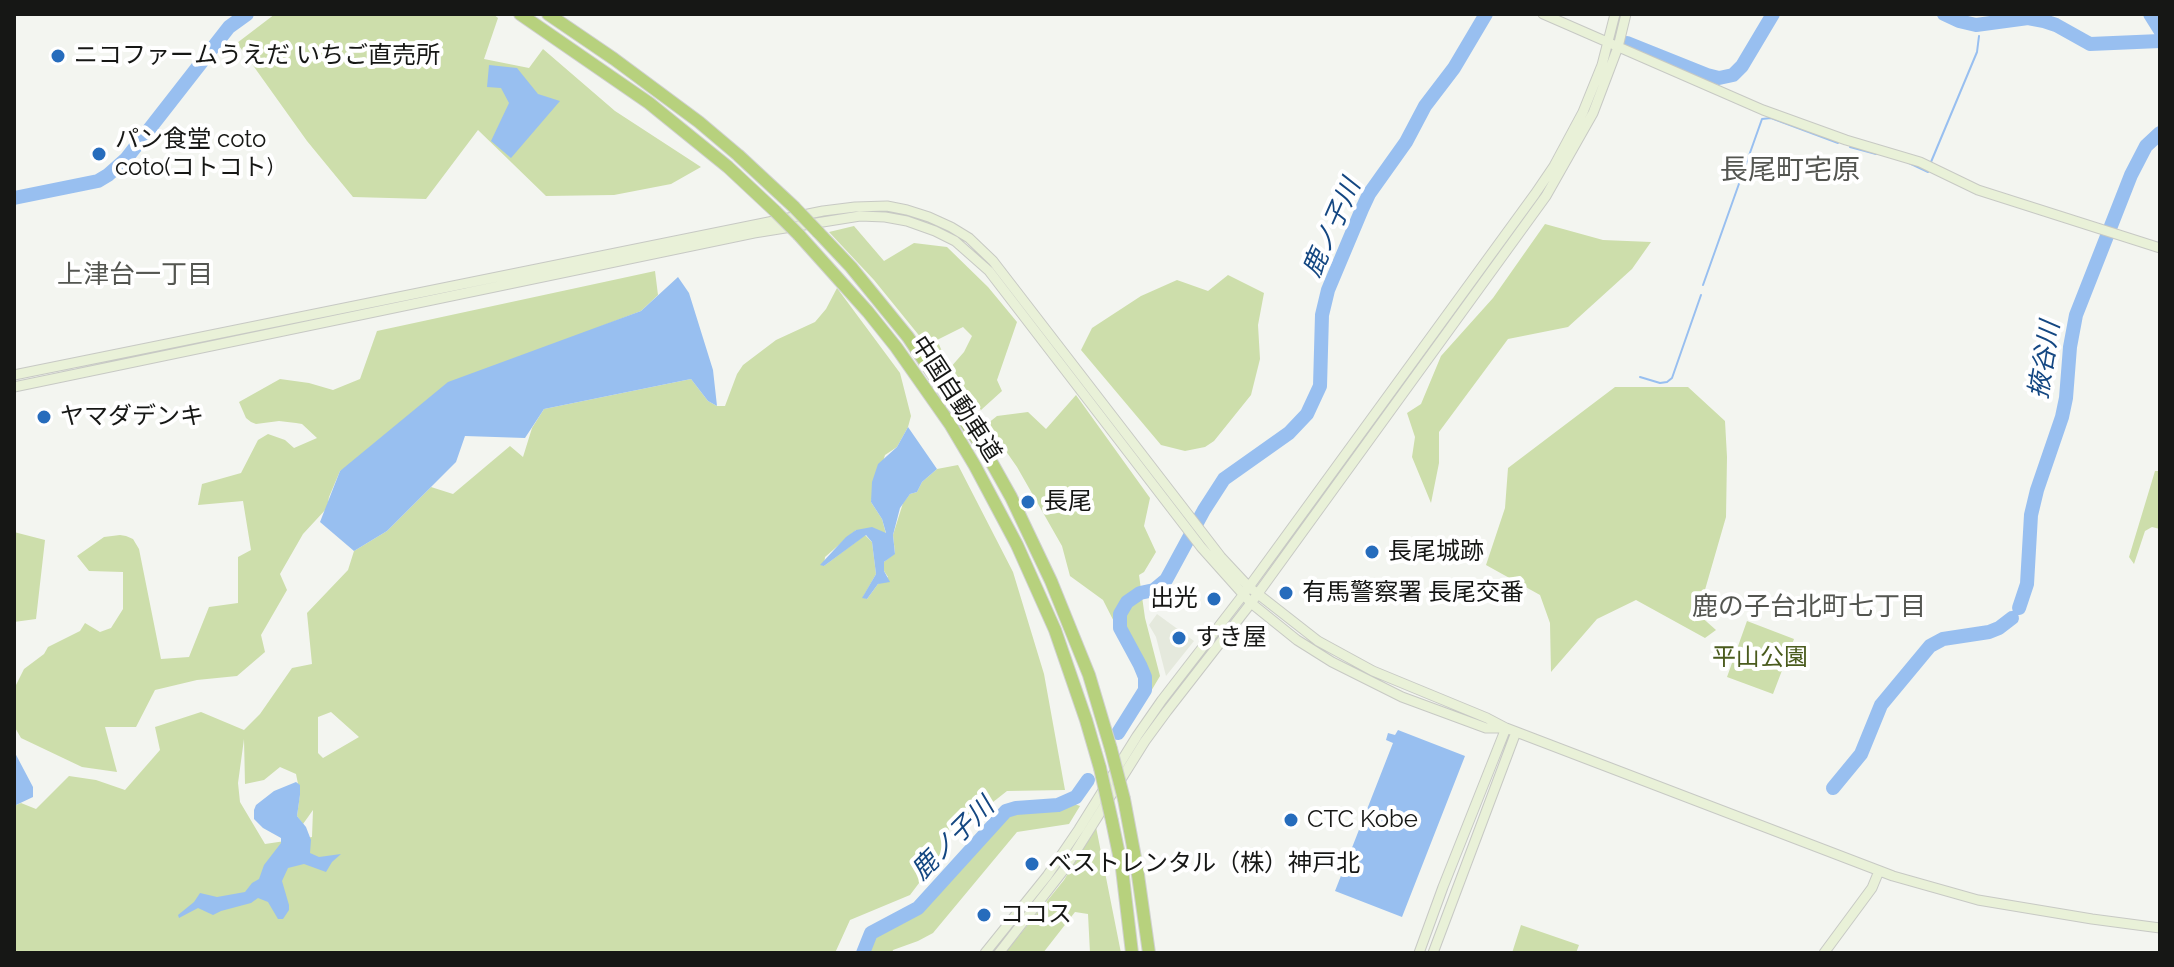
<!DOCTYPE html>
<html>
<head>
<meta charset="utf-8">
<style>
	body { margin:0 }
	#map { position:relative; width:2174px; height:967px; overflow:hidden; background:#f3f5f0; font-family:Raleway,sans-serif }
	canvas { display:block }
	.frame { position:absolute; inset:0; border:16px solid #161715; pointer-events:none }
</style>
</head>
<body>
<div id="map">
<canvas width="2174" height="967"></canvas>
<div class="frame"></div>
</div>
<script>
const g = document.querySelector('canvas').getContext('2d');
g.lineJoin = 'round';
function paint(path, color) {
  g.fillStyle = color;
  g.fill(path, 'evenodd');
}
function poly(rows) {
  const path = new Path2D();
  for (const r of rows) {
    path.moveTo(r[0], r[1]);
    for (let i = 2; i < r.length; i += 2) path.lineTo(r[i], r[i + 1]);
  }
  return path;
}
function stroke(path, color, width, dash) {
  g.strokeStyle = color;
  g.lineWidth = width;
  g.lineCap = dash ? 'butt' : 'round';
  g.setLineDash(dash || []);
  g.stroke(path);
}
function drawText(font, color, halo, rows, align = 'center') {
  g.font = font + ' Raleway,"Noto Sans JP",sans-serif';
  g.lineWidth = 8;
  g.setLineDash([]);
  g.textBaseline = 'middle';
  g.strokeStyle = halo;
  g.fillStyle = color;
  for (const [text, x, y, turn = 0] of rows) {
    g.save();
    g.translate(x, y);
    g.rotate((+turn || 0) * Math.PI / 180);
    g.textAlign = isNaN(turn) ? turn : align;
    if (halo) g.strokeText(text, 0, 0);
    g.fillText(text, 0, 0);
    g.restore();
  }
}
paint(poly([
	[1157,614,1194,641,1166,676,1156,637,1149,625]
]), '#e5e9dd');
paint(poly([
	[275,14,493,14,498,18,484,59,529,68,543,49,615,111,701,167,671,184,614,195,546,196,478,130,426,199,353,197,307,141,237,43],
	[1545,224,1603,240,1651,242,1632,269,1568,327,1508,339,1439,432,1439,463,1431,503,1412,457,1415,437,1407,413,1421,404,1441,356,1493,298],
	[854,226,884,261,914,243,947,247,988,287,1017,322,997,380,1002,391,981,410,950,368,964,352,972,336,963,327,937,340,945,358,939,360,874,280,829,232],
	[655,271,658,295,641,311,563,341,340,471,329,497,327,508,303,534,280,574,287,590,261,635,265,652,237,676,197,680,155,690,136,727,105,727,117,772,82,767,21,738,14,726,14,689,24,669,44,654,48,647,80,631,85,623,100,632,111,628,123,609,123,572,89,571,77,556,104,537,120,535,126,536,133,539,139,549,161,659,189,657,209,607,238,603,238,557,251,550,243,501,198,505,202,484,241,473,258,440,268,434,285,440,294,448,317,438,302,424,296,423,279,421,256,424,251,422,246,418,239,402,280,379,309,383,333,390,360,379,377,331],
	[1228,275,1264,293,1258,325,1260,359,1251,395,1214,441,1205,447,1185,451,1161,445,1081,350,1092,328,1141,296,1177,280,1208,291],
	[837,288,900,373,911,416,908,427,897,447,885,455,871,502,882,519,886,534,856,530,825,557,824,566,865,535,872,542,876,574,863,597,867,599,878,584,888,577,884,571,884,562,895,553,893,535,903,503,910,494,917,492,922,482,937,469,958,465,1013,572,1044,674,1065,790,1007,791,964,825,950,825,944,850,910,895,850,920,835,953,14,953,14,806,21,803,36,809,69,776,96,780,125,790,160,750,155,727,201,712,244,730,260,714,292,668,312,664,307,613,348,570,354,551,387,531,431,487,453,494,510,446,523,457,532,428,544,409,691,379,708,401,717,406,725,406,737,374,743,365,776,340,815,322,826,309],
	[331,712,359,737,323,758,318,753,318,717],
	[244,739,245,784,264,780,280,767,296,774,300,794,297,816,303,824,313,810,312,837,265,844,240,802,238,783],
	[1615,387,1688,387,1725,421,1727,457,1726,517,1698,614,1716,630,1705,638,1636,600,1597,619,1551,672,1550,623,1540,595,1486,565,1505,508,1508,468],
	[1076,395,1150,498,1144,526,1156,552,1144,572,1139,575,1145,618,1160,676,1144,703,1134,661,1103,600,1070,576,1062,546,1017,467,987,424,997,416,1028,412,1046,429],
	[2155,471,2160,471,2160,529,2152,527,2145,531,2134,564,2129,557],
	[14,532,45,540,36,619,14,622],
	[1747,621,1794,639,1773,694,1727,677],
	[1072,803,1080,806,1069,824,1017,832,933,933,918,941,893,950,892,953,869,953,877,934,924,909,1010,814,1057,809],
	[1096,827,1121,953,1090,953,1088,914,1075,912,1043,953,1005,953,1064,880],
	[1521,925,1579,945,1576,953,1512,953]
]), '#cddeab');
paint(poly([
	[489,65,517,68,538,94,560,101,511,158,491,141,509,103,501,88,487,87],
	[678,277,689,293,713,370,717,406,708,401,691,379,544,409,525,438,465,436,456,462,387,531,354,551,320,522,340,471,448,382,641,311],
	[908,427,937,469,922,482,917,492,910,494,900,508,893,535,895,554,884,562,884,571,890,582,878,584,867,599,862,598,876,574,872,542,866,535,824,566,820,565,846,537,856,530,872,527,886,533,882,519,871,502,872,482,878,464,897,447],
	[1398,730,1465,756,1402,917,1335,891,1393,743,1386,740,1388,733,1395,735],
	[14,751,33,787,33,797,14,806],
	[296,782,300,785,300,795,297,816,306,827,311,840,310,853,319,857,341,854,332,862,326,872,304,864,288,868,282,881,289,905,289,910,283,919,278,919,268,902,258,898,251,903,221,911,213,915,198,908,179,918,178,915,194,902,200,893,217,897,245,892,252,883,259,879,264,865,281,843,281,838,263,828,254,819,254,810,256,805,274,791]
]), '#98bff0');
stroke(poly([
	[1850,147,1876,154],
	[1931,162,1977,52,1979,36],
	[1909,163,1928,172],
	[1703,285,1762,119,1771,118,1838,143],
	[1640,377,1660,383,1667,382,1672,378,1701,295]
]), '#98bff0', 2);
stroke(poly([
	[1944,14,1959,21,1976,25,2028,18,2044,21,2056,25,2090,44,2160,41],
	[2150,14,2160,30],
	[1627,43,1707,75,1719,78,1733,75,1742,66,1773,14],
	[14,198,98,181,108,175,126,159,229,27,247,14],
	[2019,608,2027,584,2031,515,2037,490,2062,417,2066,398,2070,347,2076,315,2131,175,2146,146,2160,133],
	[1118,733,1145,690,1145,677,1140,665,1120,628,1120,614,1127,602,1140,593,1154,590,1166,580,1204,510,1224,479,1289,433,1307,414,1320,386,1322,315,1328,290,1362,209,1369,194,1406,142,1425,106,1454,68,1486,14],
	[1833,788,1861,754,1881,705,1930,646,1943,639,1989,632,1999,628,2012,618],
	[863,953,871,933,918,908,1006,811,1016,808,1058,805,1076,797,1088,780]
]), '#98bff0', 14);
const secondary = poly([
	[1543,14,1763,110,1846,140,1920,162,1978,190,2160,248],
	[14,375,823,211,855,207,887,206,907,210,929,217,951,227,969,238,993,261,1221,557,1249,587,1318,641,1373,671,1487,718,1506,728,1893,876,1978,900,2092,919,2160,928],
	[14,387,754,233,860,216,885,217,907,221,935,231,955,241,989,271,1201,547,1251,603,1297,640,1332,662,1402,697,1486,728,1503,728],
	[985,953,1047,876,1079,829,1137,736,1162,700,1243,595,1535,194,1554,166,1583,112,1602,65,1615,14],
	[999,953,1066,867,1145,741,1167,711,1251,603,1546,196,1593,113,1618,47,1626,14],
	[1419,953,1443,887,1506,728],
	[1433,953,1516,732],
	[1824,953,1872,888,1879,871]
]);
const highway = poly([
	[520,14,649,103,728,167,775,211],
	[548,14,614,59,699,122,738,155,794,207],
	[818,232,851,267,908,337,988,456,1011,497,1051,581,1089,675,1111,749],
	[799,235,868,312,896,347,950,424,975,466,1017,545,1055,630,1086,720,1100,768],
	[1124,799,1137,868,1149,953],
	[1112,821,1122,869,1132,953]
]);
stroke(secondary, '#c7c9c4', 11);
stroke(highway, '#d0d1d0', 14);
stroke(secondary, '#e9f1d8', 9);
stroke(highway, '#b7d17d', 12);
const highwayBridge = poly([
	[794,207,818,232],
	[775,211,799,235],
	[1111,749,1124,799],
	[1100,768,1112,821]
]);
stroke(highwayBridge, '#d0d1d0', 14, []);
stroke(highwayBridge, '#b7d17d', 12);
for (const [x, y, r, color] of [
	[58,56,8,"#266cbc"],
	[99,154,8,"#266cbc"],
	[44,417,8,"#266cbc"],
	[1028,502,8,"#266cbc"],
	[1372,552,8,"#266cbc"],
	[1286,593,8,"#266cbc"],
	[1214,599,8,"#266cbc"],
	[1179,638,8,"#266cbc"],
	[1291,820,8,"#266cbc"],
	[1032,864,8,"#266cbc"],
	[984,915,8,"#266cbc"]
]) {
  const dot = new Path2D();
  dot.arc(x, y, r, 0, 2 * Math.PI);
  g.fillStyle = color;
  g.fill(dot);
  stroke(dot, '#fff', 3);
}
drawText('24px', '#161715', '#fff', [
	["ニコファームうえだ いちご直売所",74,56],
	["パン食堂 coto",115,140],
	["coto(コトコト)",115,168],
	["ヤマダデンキ",60,417],
	["長尾",1044,502],
	["長尾城跡",1388,552],
	["有馬警察署 長尾交番",1302,593],
	["出光",1198,599,"right"],
	["すき屋",1195,638],
	["CTC Kobe",1307,820],
	["ベストレンタル（株）神戸北",1048,864],
	["ココス",1000,915]
], 'left');
drawText('24px', '#161715', '#fff', [
	["中国自動車道",956,399,57]
]);
drawText('24px', '#4a5b1d', '#fff', [
	["平山公園",1760,658]
]);
drawText('italic 26px', '#144782', '#fff', [
	["鹿ノ子川",1332,228,-66],
	["掖谷川",2045,360,-81],
	["鹿ノ子川",953,839,-45]
]);
drawText('26px', '#545651', '#fff', [
	["上津台一丁目",135,275],
	["鹿の子台北町七丁目",1809,607]
]);
drawText('28px', '#545651', '#fff', [
	["長尾町宅原",1790,171]
]);
</script>
</body>
</html>
